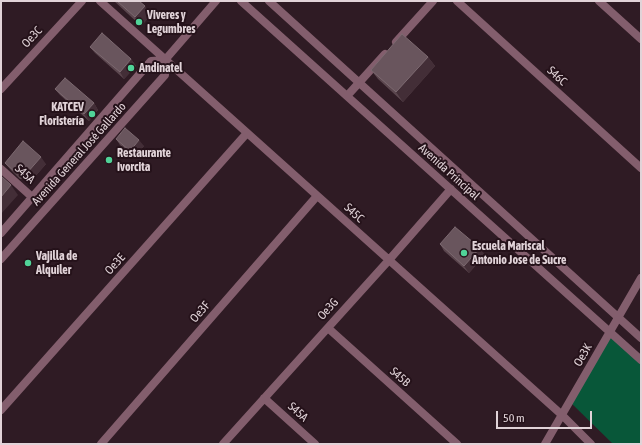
<!DOCTYPE html>
<html>
<head>
<meta charset="utf-8">
<style>
	body { margin:0 }
	#map { position:relative; width:642px; height:445px; overflow:hidden; background:#2f1b24; font-family:"Asap Condensed",sans-serif }
	canvas { display:block }
	.frame { position:absolute; inset:0; border:2px solid #e1d3d8; pointer-events:none }
	.scale { position:absolute; left:496px; top:411px; width:96px; height:18px; box-sizing:border-box; border:2px solid #e1d3d8; border-top:0; padding-left:5px; font-size:12px; line-height:14px; white-space:nowrap; color:#e1d3d8; -webkit-text-stroke:3px #25121a; paint-order:stroke }
</style>
</head>
<body>
<div id="map">
<canvas width="642" height="445"></canvas>
<div class="frame"></div>
<div class="scale">50 m</div>
</div>
<script>
const g = document.querySelector('canvas').getContext('2d');
g.lineJoin = 'round';
function paint(path, color) {
  g.fillStyle = color;
  g.fill(path, 'evenodd');
}
function poly(rows) {
  const path = new Path2D();
  for (const r of rows) {
    path.moveTo(r[0], r[1]);
    for (let i = 2; i < r.length; i += 2) path.lineTo(r[i], r[i + 1]);
  }
  return path;
}
function stroke(path, color, width, dash) {
  g.strokeStyle = color;
  g.lineWidth = width;
  g.lineCap = dash ? 'butt' : 'round';
  g.setLineDash(dash || []);
  g.stroke(path);
}
function drawText(font, color, halo, rows, align = 'center') {
  g.font = font + ' "Asap Condensed",sans-serif';
  g.lineWidth = 4;
  g.setLineDash([]);
  g.textBaseline = 'middle';
  g.strokeStyle = halo;
  g.fillStyle = color;
  for (const [text, x, y, turn = 0] of rows) {
    g.save();
    g.translate(x, y);
    g.rotate((+turn || 0) * Math.PI / 180);
    g.textAlign = isNaN(turn) ? turn : align;
    if (halo) g.strokeText(text, 0, 0);
    g.fillText(text, 0, 0);
    g.restore();
  }
}
paint(poly([
	[610,331,641,360,641,444,613,444,570,402]
]), '#085739');
stroke(poly([
	[100,1,562,415,591,444],
	[241,1,641,360],
	[269,1,641,338],
	[457,1,641,168],
	[599,1,641,39],
	[396,42,433,1],
	[1,89,82,1],
	[347,96,385,54],
	[1,169,32,197],
	[1,233,151,61,165,60],
	[1,259,165,75,165,60,216,1],
	[328,328,457,444],
	[264,398,315,444],
	[1,410,247,133],
	[101,444,317,196],
	[223,444,389,260,451,189],
	[545,444,641,278]
]), '#835e6d', 8);
paint(poly([
	[114,1,139,1,151,15,141,26],
	[90,47,131,59,136,66,124,79,95,53],
	[428,57,435,66,403,102,378,79,371,70],
	[55,89,94,103,98,110,89,121,60,95],
	[116,139,144,146,134,157,120,145],
	[5,163,46,164,32,180,20,179,10,169],
	[440,244,485,255,469,273,444,251]
]), '#5b464e');
paint(poly([
	[145,6,151,15,141,26,135,17],
	[428,57,435,66,403,102,396,92],
	[131,59,136,66,124,79,120,72],
	[94,103,98,110,89,121,84,114],
	[139,140,144,146,134,157,130,151],
	[41,157,46,164,32,180,27,173],
	[11,185,18,195,1,214,1,197],
	[480,248,485,255,469,273,464,266]
]), '#432e37');
const building = poly([
	[117,1,139,1,145,6,135,17,117,1],
	[102,33,131,59,120,72,90,47,102,33],
	[402,34,428,57,396,92,371,70,402,34],
	[65,78,94,103,84,114,55,89,65,78],
	[125,128,139,140,130,151,116,139,125,128],
	[23,141,41,157,27,173,15,172,5,163,23,141],
	[1,176,11,185,1,197,1,176],
	[455,227,480,248,464,266,440,244,455,227]
]);
paint(building, '#69555d');
stroke(building, '#7c6970', 1);
for (const [x, y, r, color] of [
	[139,22,4,"#50d398"],
	[131,68,4,"#50d398"],
	[92,114,4,"#50d398"],
	[109,160,4,"#50d398"],
	[464,253,4,"#50d398"],
	[28,263,4,"#50d398"]
]) {
  const dot = new Path2D();
  dot.arc(x, y, r, 0, 2 * Math.PI);
  g.fillStyle = color;
  g.fill(dot);
  stroke(dot, '#25121a', 1.5);
}
drawText('bold 12px', '#e1d3d8', '#25121a', [
	["Viveres y",147,15],
	["Legumbres",147,29],
	["Andinatel",139,68],
	["KATCEV",84,107,"right"],
	["Floristería",84,121,"right"],
	["Restaurante",117,153],
	["Ivorcita",117,167],
	["Escuela Mariscal",472,246],
	["Antonio Jose de Sucre",472,260],
	["Vajilla de",36,256],
	["Alquiler",36,270]
], 'left');
drawText('12px', '#e1d3d8', '#25121a', [
	["Oe3C",32,37,-47],
	["S46C",557,76,42],
	["Avenida General José Gallardo",79,154,-48],
	["Avenida Principal",449,172,42],
	["S45A",25,174,42],
	["S45C",354,213,42],
	["Oe3E",115,264,-48],
	["Oe3G",328,309,-48],
	["Oe3F",200,312,-49],
	["Oe3K",583,355,-60],
	["S45B",400,377,42],
	["S45A",298,412,42]
]);
</script>
</body>
</html>
